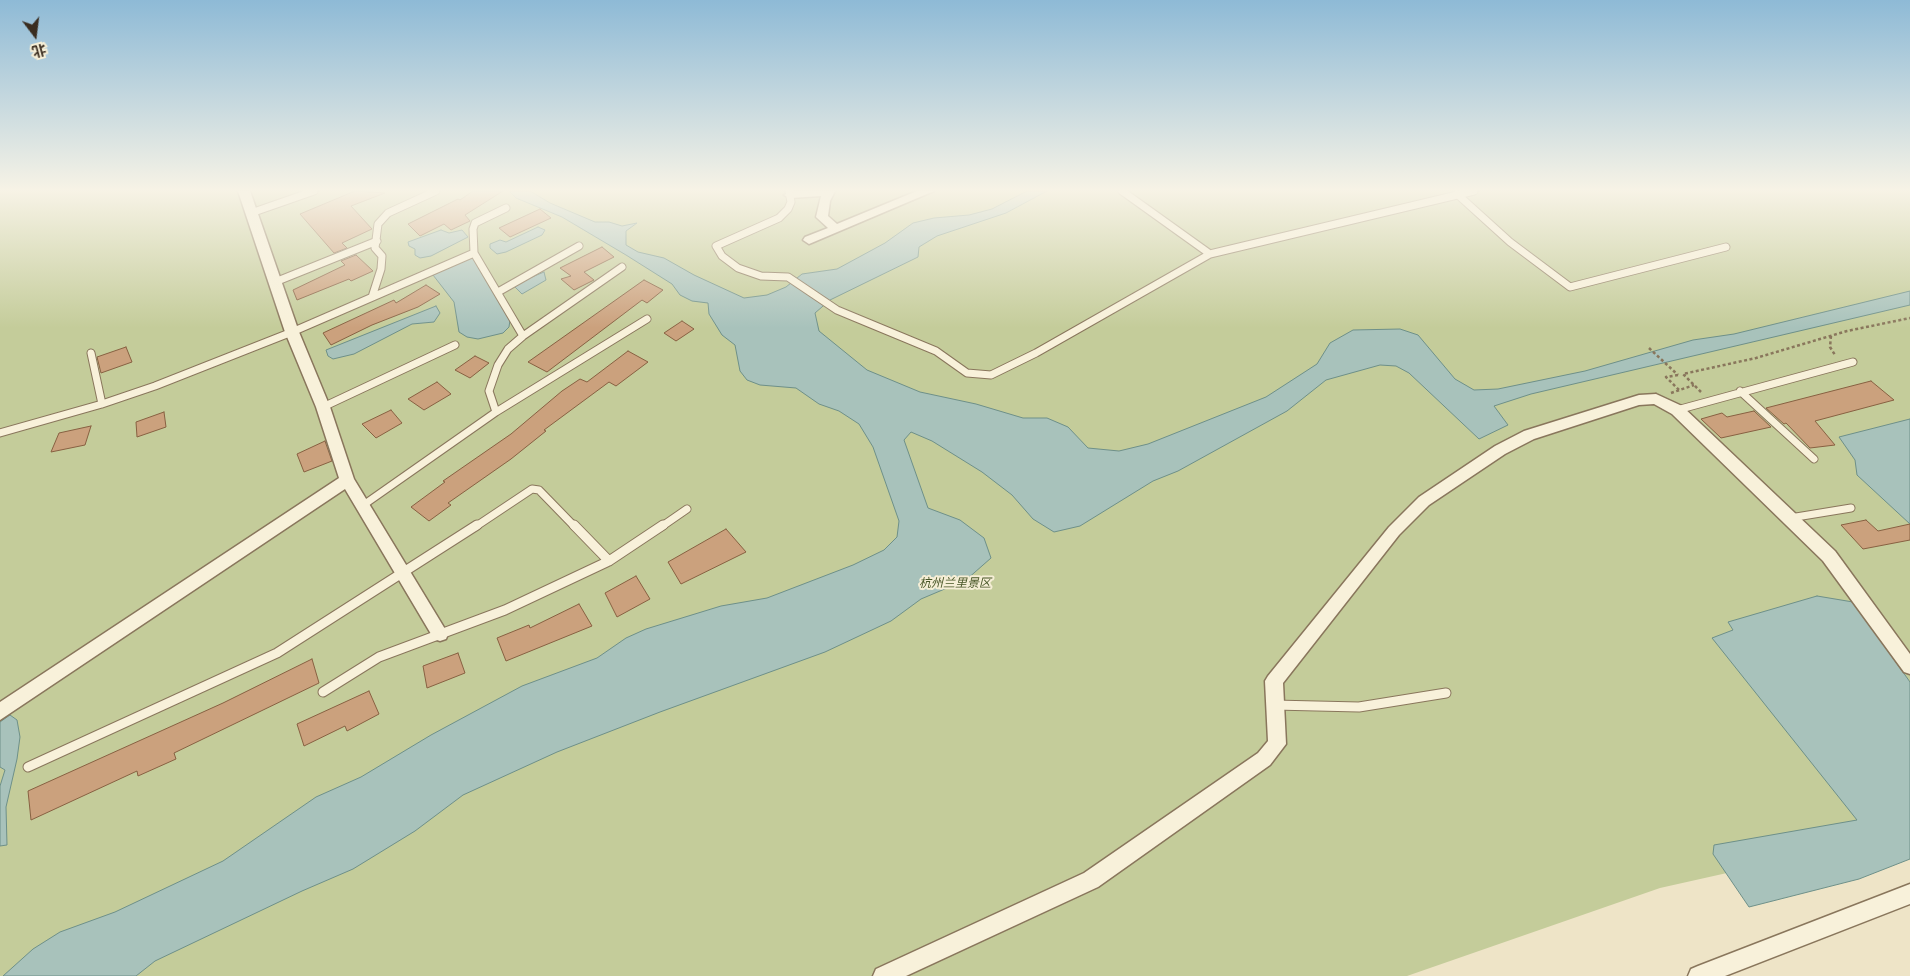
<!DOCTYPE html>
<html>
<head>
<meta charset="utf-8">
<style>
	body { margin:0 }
	#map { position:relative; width:1910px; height:976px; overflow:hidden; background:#eee4c7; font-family:"Times New Roman","Noto Sans SC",serif }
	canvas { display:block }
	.north { position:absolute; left:10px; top:10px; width:50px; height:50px; -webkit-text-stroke:4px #f5eed6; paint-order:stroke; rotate:165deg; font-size:14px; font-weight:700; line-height:20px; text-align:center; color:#3a2d20 }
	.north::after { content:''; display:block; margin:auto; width:18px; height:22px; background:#3a2d20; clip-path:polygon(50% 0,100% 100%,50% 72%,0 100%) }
</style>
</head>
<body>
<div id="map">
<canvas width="1910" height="976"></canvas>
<div class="north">北</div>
</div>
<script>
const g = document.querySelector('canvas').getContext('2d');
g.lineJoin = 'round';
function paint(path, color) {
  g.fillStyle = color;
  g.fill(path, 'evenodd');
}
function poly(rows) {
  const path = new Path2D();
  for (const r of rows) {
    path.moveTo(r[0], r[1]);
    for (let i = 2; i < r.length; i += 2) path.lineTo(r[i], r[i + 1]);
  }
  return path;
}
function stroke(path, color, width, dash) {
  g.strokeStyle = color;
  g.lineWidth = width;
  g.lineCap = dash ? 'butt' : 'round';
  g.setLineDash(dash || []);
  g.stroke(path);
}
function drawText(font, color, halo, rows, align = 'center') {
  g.font = font + ' "Times New Roman","Noto Sans SC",serif';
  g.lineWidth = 4;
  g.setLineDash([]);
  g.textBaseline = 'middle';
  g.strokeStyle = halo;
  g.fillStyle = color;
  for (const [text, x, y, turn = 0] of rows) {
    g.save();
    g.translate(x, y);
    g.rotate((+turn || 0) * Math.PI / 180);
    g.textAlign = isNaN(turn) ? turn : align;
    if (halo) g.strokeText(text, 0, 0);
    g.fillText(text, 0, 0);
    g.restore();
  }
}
paint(poly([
	[0,191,1910,191,1910,832,1660,888,1407,976,0,976]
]), '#c4cc9a');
const water = poly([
	[509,191,530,191,550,203,595,222,609,222,622,226,637,223,626,231,626,245,638,252,664,258,694,275,744,298,767,295,786,287,802,274,837,269,885,243,913,223,934,218,969,215,992,209,1027,191,1047,191,1006,213,937,236,919,247,918,257,830,300,815,313,819,331,867,370,920,392,976,404,1023,418,1047,418,1068,427,1088,448,1119,451,1148,444,1266,397,1317,364,1330,343,1353,330,1400,329,1418,335,1455,379,1474,390,1498,389,1585,371,1693,340,1734,334,1910,291,1910,305,1531,394,1494,406,1508,425,1479,439,1409,373,1396,366,1380,365,1326,380,1287,411,1178,471,1153,481,1080,526,1054,532,1033,519,1012,495,982,472,932,441,911,432,904,440,928,508,960,520,984,538,991,558,966,580,921,599,891,621,825,652,660,712,557,752,463,795,415,831,353,869,302,891,155,961,136,976,3,976,33,949,60,932,115,912,223,861,316,797,361,777,431,735,522,686,597,658,626,638,646,629,721,606,767,598,853,565,884,550,897,537,899,521,873,447,859,424,839,411,819,404,796,388,760,385,747,380,740,371,735,345,722,335,709,314,708,303,692,301,680,295,672,284,626,255,562,217,516,198,509,191],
	[538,227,545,230,542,235,506,252,497,254,490,248,490,244,500,240,506,242,538,227],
	[441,230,449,233,462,230,468,237,431,256,420,258,415,255,415,249,409,246,408,242,441,230],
	[473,255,510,320,509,327,503,333,478,339,467,337,459,332,454,302,433,275,473,255],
	[544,272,546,280,522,294,513,285,544,272],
	[436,306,440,313,434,322,412,324,354,354,333,359,328,356,326,350,436,306],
	[1910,419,1910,524,1857,475,1855,460,1839,437,1910,419],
	[1817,596,1853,602,1910,682,1910,859,1859,879,1749,907,1713,854,1714,845,1857,820,1712,638,1733,630,1728,622,1817,596],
	[10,715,17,720,20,737,17,759,6,807,7,845,0,846,0,786,5,770,0,767,0,722,10,715]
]);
paint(water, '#a8c2bb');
stroke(water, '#6e9089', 1);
const building = poly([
	[355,191,385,193,351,206,372,229,342,243,347,248,334,253,300,214,355,191],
	[473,191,503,191,465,215,470,221,451,230,444,224,420,236,408,224,458,199,460,200,473,191],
	[540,209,551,218,510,237,499,228,540,209],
	[602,247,614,257,584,272,594,280,574,290,561,279,571,276,560,268,602,247],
	[356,255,373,271,351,281,349,279,297,300,293,290,345,265,341,261,356,255],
	[644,280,663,290,647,303,642,300,547,372,528,362,644,280],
	[426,285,440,294,418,307,372,325,331,345,323,333,394,300,396,303,426,285],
	[682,321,694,329,676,341,664,333,682,321],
	[126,347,132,362,101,373,97,357,126,347],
	[628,351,648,362,616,386,609,382,544,430,546,431,511,459,448,503,451,505,429,521,411,507,445,482,443,481,511,434,562,391,580,379,587,382,628,351],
	[475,356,489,363,470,378,455,370,475,356],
	[1871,381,1894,400,1815,421,1835,445,1810,448,1786,423,1784,424,1766,408,1871,381],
	[437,382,451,394,424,410,408,399,437,382],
	[391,410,402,423,376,438,362,424,391,410],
	[1754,411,1771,427,1721,438,1701,419,1722,413,1727,417,1754,411],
	[164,412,166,427,137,437,136,422,164,412],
	[91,426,85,445,51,452,59,433,91,426],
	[325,441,332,461,304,472,297,454,325,441],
	[1866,520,1878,531,1910,524,1910,540,1863,549,1841,525,1866,520],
	[726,529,746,552,681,584,668,562,726,529],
	[636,576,650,599,617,617,605,593,636,576],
	[579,604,592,626,506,661,497,638,529,625,530,628,579,604],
	[458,653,465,673,427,688,423,666,458,653],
	[312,659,319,683,174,753,176,759,138,776,137,771,31,820,28,791,223,703,312,659],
	[369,691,379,714,347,731,345,726,304,746,297,724,369,691]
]);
paint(building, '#cba17d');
stroke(building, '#886142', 1);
const laneFar1 = poly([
	[789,191,791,202,788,209,779,218,716,246,722,256,738,268,761,276,788,277,837,310,936,351,967,373,991,375,1036,353,1210,254,1474,191],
	[1122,191,1210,254],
	[1457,194,1510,242,1570,287,1726,247],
	[506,208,475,223,473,229,474,253,523,336],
	[251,213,314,191],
	[275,282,377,241],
	[498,292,579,246],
	[372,297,381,269,382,256,375,248,378,224,388,213,436,191],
	[91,353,102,404],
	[1740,391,1814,459],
	[323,407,455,345],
	[1677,410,1853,362],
	[496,412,489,391,498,365,508,349,523,336,622,267],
	[0,433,102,404,155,386,292,332,474,253],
	[362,506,496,412,647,319],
	[1790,518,1851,508],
	[475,527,532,489,539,490,575,527],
	[661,527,687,509]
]);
const lane = poly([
	[574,525,609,561],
	[323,692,379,657,505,610,609,561,663,525],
	[1274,705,1359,707,1446,693],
	[28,767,277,653,477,525]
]);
const street = poly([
	[238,191,250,191,299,332,330,407,354,479,448,634,446,639,440,641,434,639,345,489,0,720,0,702,339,478,316,407,285,332,238,191],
	[793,191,835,191,830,201,828,216,837,224,917,191,934,191,809,244,803,240,805,237,828,228,816,217,821,196,790,198,784,195,793,191],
	[1656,394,1682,406,1835,551,1910,654,1910,674,1904,672,1823,561,1672,414,1654,404,1639,405,1534,439,1505,454,1429,505,1399,535,1283,683,1286,744,1270,765,1098,887,906,976,873,976,876,969,1084,873,1258,753,1268,741,1265,681,1268,676,1389,527,1419,497,1495,446,1524,431,1639,395,1656,394],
	[1910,884,1910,904,1725,976,1688,976,1691,969,1698,966,1910,884]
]);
stroke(laneFar1, '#89765c', 9);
stroke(lane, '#89765c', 11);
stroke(street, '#89765c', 3);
stroke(poly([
	[1831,336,1830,347,1835,355],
	[1649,348,1678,375],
	[1678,375,1666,377,1679,390],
	[1701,392,1683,374,1756,358,1847,331,1910,318],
	[1671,393,1694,385]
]), '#89765c', 2.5, [3, 2.5]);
stroke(laneFar1, '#f8f1da', 7);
stroke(lane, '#f8f1da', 9);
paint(street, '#f8f1da');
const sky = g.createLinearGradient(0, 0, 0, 328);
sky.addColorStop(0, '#8ebad6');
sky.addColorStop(0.58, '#f7f3e6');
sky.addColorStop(1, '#f7f3e600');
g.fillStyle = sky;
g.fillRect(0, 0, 1910, 328);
drawText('italic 12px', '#485627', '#f5eed6', [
	["杭州兰里景区",955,584]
]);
</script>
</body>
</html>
